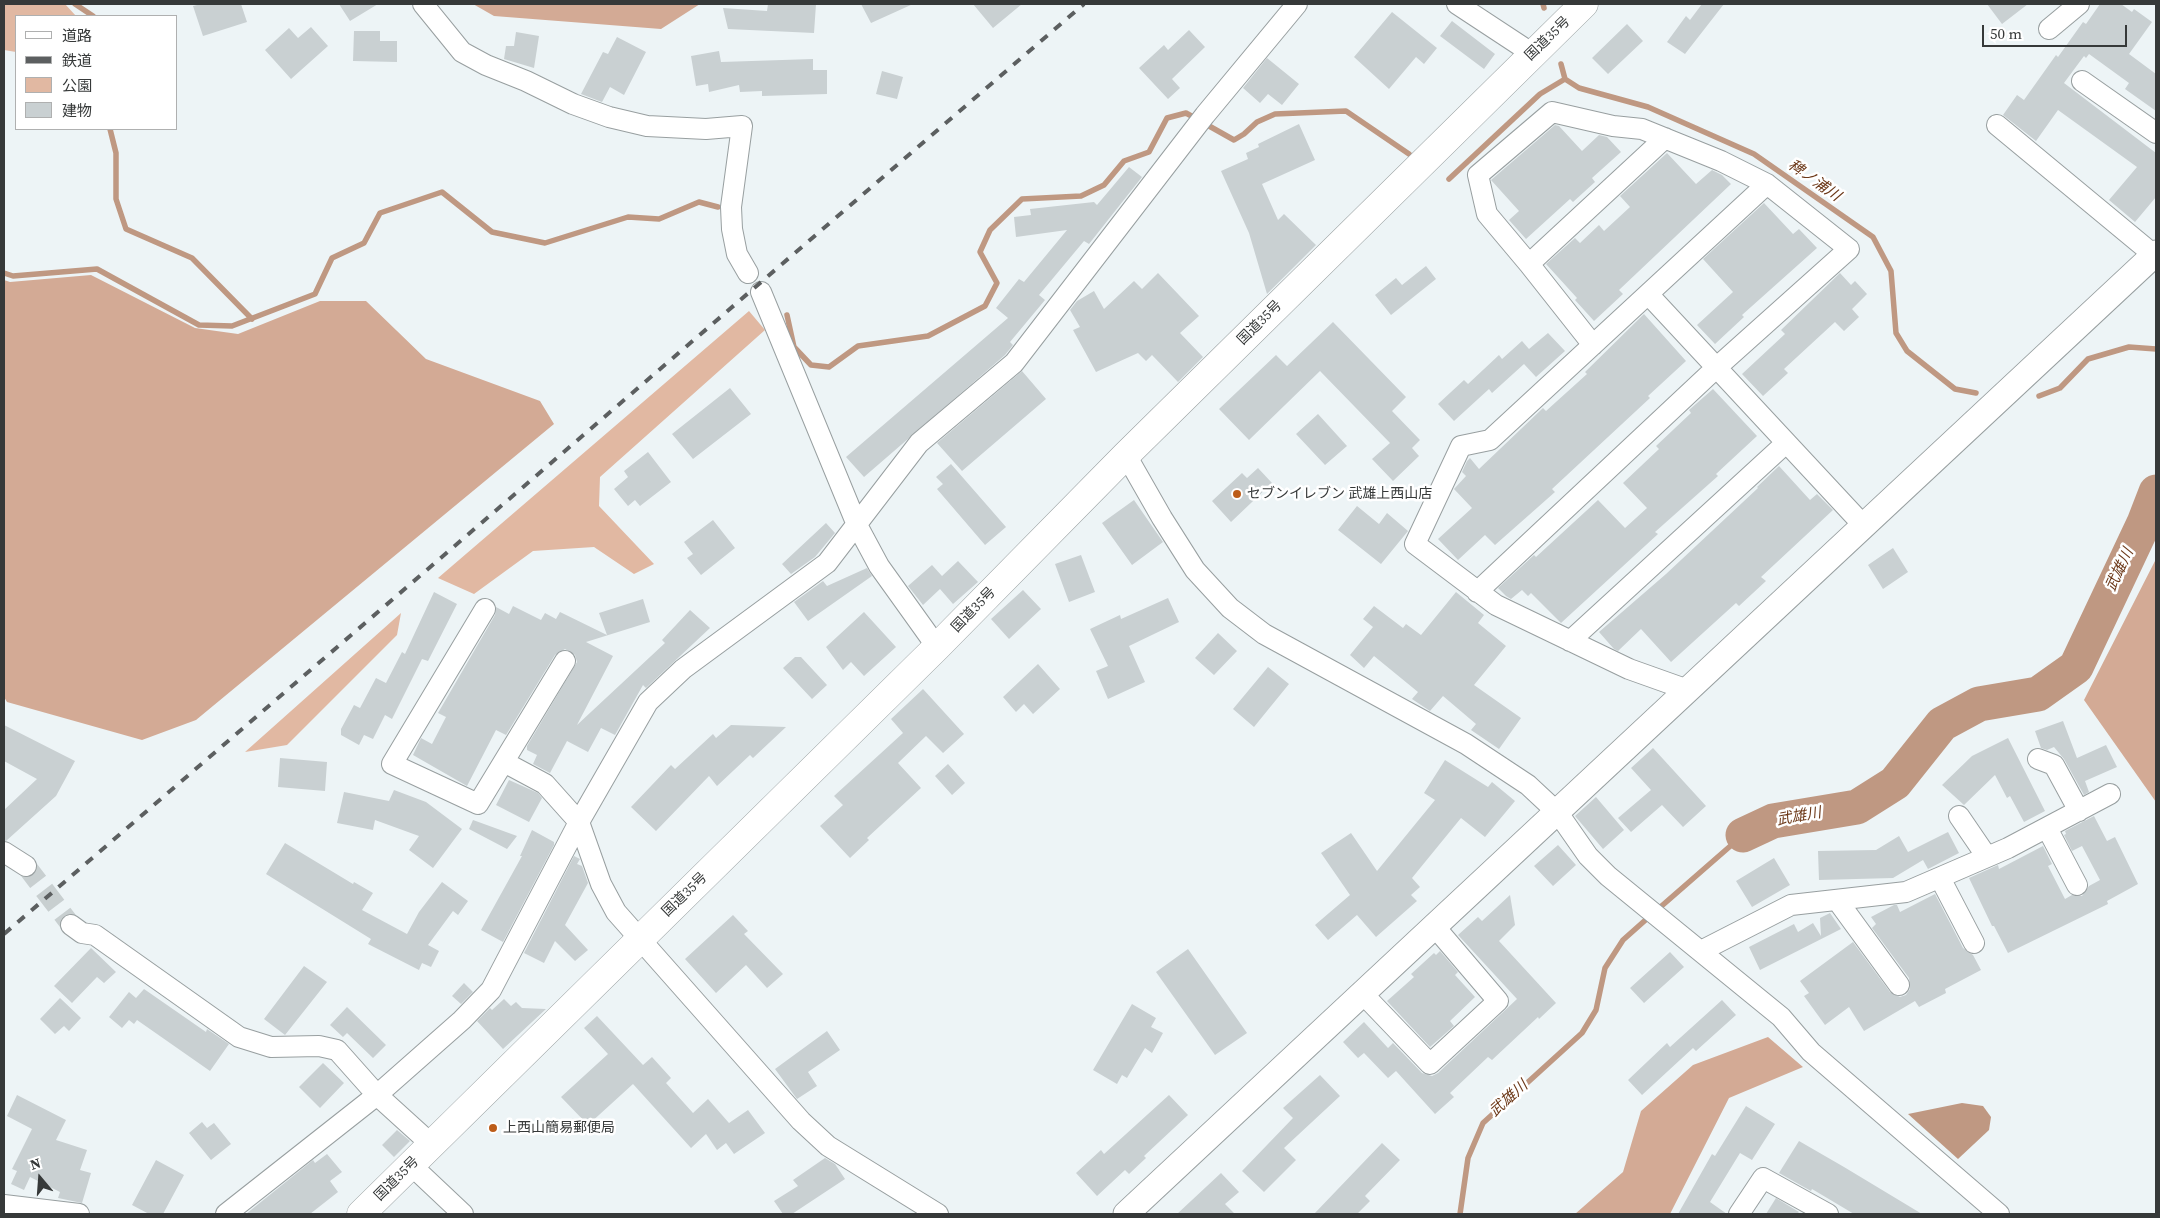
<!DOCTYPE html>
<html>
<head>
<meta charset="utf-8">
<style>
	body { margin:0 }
	#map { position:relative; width:2160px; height:1218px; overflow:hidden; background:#edf4f6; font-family:"Source Serif 4","Noto Sans JP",serif }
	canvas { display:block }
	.frame { position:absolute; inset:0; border:5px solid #363939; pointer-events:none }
	.legend { position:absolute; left:15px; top:15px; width:162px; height:115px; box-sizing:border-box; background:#fff; border:1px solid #afb0b0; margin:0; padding:6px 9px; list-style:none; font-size:15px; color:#363939 }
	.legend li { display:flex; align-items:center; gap:10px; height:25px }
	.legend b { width:25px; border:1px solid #afb0b0 }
	.north { position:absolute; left:15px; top:1153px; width:50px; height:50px; -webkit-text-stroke:4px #fff; paint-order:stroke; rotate:342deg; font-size:14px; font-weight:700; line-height:20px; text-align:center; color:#363939 }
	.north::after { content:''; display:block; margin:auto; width:18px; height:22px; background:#363939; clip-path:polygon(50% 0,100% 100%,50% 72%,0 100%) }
	.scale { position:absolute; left:1982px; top:25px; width:145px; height:22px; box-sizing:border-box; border:2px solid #363939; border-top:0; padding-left:6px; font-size:15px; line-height:18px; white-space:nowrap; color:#363939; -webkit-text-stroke:4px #fff; paint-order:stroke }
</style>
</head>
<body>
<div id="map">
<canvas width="2160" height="1218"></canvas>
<div class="frame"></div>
<ul class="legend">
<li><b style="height:6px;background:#fff"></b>道路</li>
<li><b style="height:6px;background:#5c5f60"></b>鉄道</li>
<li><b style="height:14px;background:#e1b8a2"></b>公園</li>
<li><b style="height:14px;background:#c9d0d2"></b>建物</li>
</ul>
<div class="north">N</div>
<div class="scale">50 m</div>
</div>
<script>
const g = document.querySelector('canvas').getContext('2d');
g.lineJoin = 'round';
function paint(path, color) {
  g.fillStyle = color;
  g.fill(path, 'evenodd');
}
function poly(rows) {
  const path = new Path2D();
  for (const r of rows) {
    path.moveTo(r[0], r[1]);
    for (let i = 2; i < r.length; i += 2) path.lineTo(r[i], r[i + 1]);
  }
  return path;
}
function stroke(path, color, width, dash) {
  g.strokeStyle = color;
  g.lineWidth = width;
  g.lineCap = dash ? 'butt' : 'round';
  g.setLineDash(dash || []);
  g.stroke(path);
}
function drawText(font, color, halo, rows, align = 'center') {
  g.font = font + ' "Source Serif 4","Noto Sans JP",serif';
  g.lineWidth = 5;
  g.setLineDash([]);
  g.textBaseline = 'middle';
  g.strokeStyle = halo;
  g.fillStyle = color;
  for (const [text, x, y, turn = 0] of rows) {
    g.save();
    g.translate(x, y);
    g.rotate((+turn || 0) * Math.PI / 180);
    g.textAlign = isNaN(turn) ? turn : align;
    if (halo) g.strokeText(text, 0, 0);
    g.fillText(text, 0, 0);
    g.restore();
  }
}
paint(poly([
	[4,4,65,4,76,16,16,16,16,52,4,50],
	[749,311,765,330,600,477,599,506,654,564,634,574,594,547,533,551,474,594,438,578],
	[401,613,397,635,287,745,245,752]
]), '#e1b8a2');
paint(poly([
	[473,4,700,4,661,29,494,16],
	[91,275,195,328,238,334,320,301,366,301,426,359,540,401,554,424,196,720,142,740,7,702,4,697,4,280,10,282],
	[2156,559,2156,802,2084,700],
	[1768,1037,1803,1067,1729,1098,1670,1214,1575,1214,1623,1172,1641,1111,1693,1065]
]), '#d3aa95');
paint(poly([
	[1962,1103,1983,1106,1991,1117,1989,1130,1958,1159,1908,1114]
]), '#bf9882');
stroke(poly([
	[75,4,93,16],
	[1543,4,1544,8],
	[1561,64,1565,79,1579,88,1648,107,1754,154,1873,237,1891,271,1896,333,1907,351,1955,389,1976,393],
	[110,129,116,153,116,199,126,229,192,258,252,319],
	[1449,179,1540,94,1565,79],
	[4,273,13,276,97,269,199,325,232,326,315,294,332,258,364,243,380,213,442,192,492,232,545,243,628,217,659,219,699,202,718,207],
	[787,315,794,347,811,365,829,367,858,346,928,336,985,306,997,283,980,252,990,230,1022,199,1081,196,1104,185,1124,161,1149,152,1167,118,1186,113,1234,140,1244,134,1257,122,1275,114,1346,111,1409,154],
	[2039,396,2060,388,2088,359,2129,347,2156,349],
	[1657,910,1743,835],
	[1460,1214,1468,1158,1483,1123,1582,1033,1596,1010,1605,968,1623,940,1650,916]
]), '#bf9882', 5.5);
stroke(poly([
	[1743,835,1773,821,1857,807,1895,783,1942,724,1979,704,2038,694,2076,667,2144,523,2156,492]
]), '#bf9882', 35);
paint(poly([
	[201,4,241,4,247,22,203,36,193,6],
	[339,4,378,4,350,21],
	[768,4,816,4,814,33,728,29,723,8,767,11],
	[861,4,913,4,871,23],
	[973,4,1022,4,993,28],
	[1702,4,1724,4,1685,54,1667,42,1686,16,1690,20],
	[1987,4,2028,4,2002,24],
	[2100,4,2121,4,2132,12,2134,9,2152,22,2129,54,2156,74,2156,111,2125,89,2129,83,2089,54,2086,58,2084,56,2064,83,2156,153,2156,197,2135,222,2109,200,2137,167,2058,110,2036,141,2003,115,2017,95,2024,100,2056,55,2058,57,2083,22,2086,24],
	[1392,12,1437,48,1424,64,1416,57,1389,89,1354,57],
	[1452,21,1495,54,1484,69,1440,36],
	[1627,24,1643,41,1608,74,1592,58],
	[311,27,328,46,291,79,265,50,289,28,298,38],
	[1189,30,1205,47,1172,79,1180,88,1168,99,1139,68,1164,45,1168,50],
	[354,31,380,31,380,41,397,41,397,62,353,61],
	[516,32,539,36,534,68,504,59,506,46,514,46],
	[617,37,646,52,624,95,610,87,602,102,581,94,603,52,608,54],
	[719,51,721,62,813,59,813,70,827,70,827,94,762,96,762,91,740,92,739,85,709,92,708,84,696,86,691,56],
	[1267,58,1299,84,1282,105,1268,94,1260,103,1243,88],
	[882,71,903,77,897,99,876,94],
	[1299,124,1315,160,1262,184,1278,220,1284,214,1316,245,1267,294,1249,233,1221,171,1248,159,1246,153,1259,147,1258,144],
	[1555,125,1559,126,1582,151,1599,135,1607,137,1621,152,1592,178,1595,182,1573,202,1570,199,1526,239,1509,220,1519,211,1491,180],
	[1667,153,1696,184,1712,170,1722,175,1731,184,1619,290,1623,294,1594,321,1575,300,1577,298,1546,264,1575,238,1580,243,1599,225,1604,231,1630,207,1620,196],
	[1129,167,1142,177,1089,244,1084,241,1039,295,1045,300,1010,342,1013,345,1005,355,864,477,846,457,1008,318,996,308,1019,279,1024,282,1067,230,1016,237,1014,217,1031,215,1030,209,1094,202,1097,205],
	[1764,203,1793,234,1799,229,1817,248,1742,315,1744,317,1715,344,1697,325,1733,292,1703,259],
	[1426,266,1436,279,1391,315,1375,295,1396,278,1402,285],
	[1158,273,1199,316,1180,333,1203,357,1178,382,1152,355,1146,361,1138,353,1096,372,1073,330,1080,327,1070,310,1077,301,1094,291,1104,309,1134,281,1142,289],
	[1840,273,1851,285,1855,281,1867,294,1852,309,1859,317,1844,331,1835,322,1784,369,1788,373,1763,396,1742,374,1785,334,1781,330],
	[1644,314,1686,361,1648,396,1650,398,1552,489,1555,492,1529,515,1495,545,1485,535,1458,560,1438,539,1472,508,1454,489,1466,476,1462,472,1467,461,1470,458,1479,469,1543,408,1546,411,1587,374,1585,372],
	[1333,322,1406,397,1392,411,1420,440,1412,448,1419,456,1393,481,1372,459,1390,443,1320,371,1249,440,1219,409,1276,355,1287,366],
	[1548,333,1565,351,1536,377,1524,364,1492,393,1489,389,1454,421,1438,404,1464,380,1468,384,1499,355,1502,359,1522,341,1529,349],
	[1022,371,1046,399,962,471,937,443],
	[730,388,751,414,693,459,672,434],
	[1713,389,1757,436,1716,474,1718,476,1655,532,1658,534,1561,623,1531,593,1528,596,1522,590,1511,599,1506,596,1498,588,1534,555,1536,557,1598,500,1625,528,1647,508,1623,483,1659,449,1656,446,1691,413,1689,410],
	[1318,414,1347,446,1325,465,1296,434],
	[648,452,671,482,640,506,635,500,628,506,614,489,628,477,624,471],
	[951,464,1006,527,985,545,937,489,943,484,936,477],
	[1779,466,1810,500,1817,494,1833,510,1761,577,1766,581,1739,606,1736,603,1671,662,1641,629,1618,651,1614,649,1599,632,1666,574,1758,488,1757,487],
	[1258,468,1272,483,1231,522,1212,501,1242,473,1247,478],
	[1134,500,1163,542,1132,565,1102,523],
	[1357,506,1379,524,1387,513,1408,531,1381,564,1338,530],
	[713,520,735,548,701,575,687,558,693,554,684,542],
	[826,523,835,533,815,557,791,574,782,564],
	[1893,548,1908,572,1883,589,1868,565],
	[1081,555,1095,592,1069,602,1055,564],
	[958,561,978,582,953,604,940,589,923,605,908,586,932,565,942,576],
	[867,568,872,576,808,621,794,602,823,581,827,586],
	[1023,590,1041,609,1009,639,991,619],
	[434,592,457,604,428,661,422,659,392,719,385,715,373,739,364,735,359,745,341,735,341,729,354,705,360,708,376,678,386,683,402,652,405,654],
	[1456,592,1484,615,1478,623,1506,646,1474,685,1521,718,1499,749,1471,730,1476,724,1443,696,1430,711,1412,699,1418,692,1374,656,1364,668,1350,655,1373,627,1363,619,1374,606,1403,628,1406,624,1421,635],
	[1168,598,1179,622,1129,646,1145,682,1108,699,1096,671,1108,666,1090,629,1120,615,1121,619],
	[643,599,650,622,586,642,613,656,577,725,665,643,662,640,690,610,710,628,646,688,643,685,615,735,601,728,588,752,567,741,550,773,533,764,537,755,527,750,527,746,577,662,575,655,565,649,555,655,506,735,496,730,467,786,413,755,421,738,432,744,446,717,438,713,495,615,496,607,509,614,513,606,541,620,545,613,556,619,560,612,607,635,599,613],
	[864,612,896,647,864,676,851,662,843,670,826,647],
	[1218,633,1237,651,1214,675,1195,658],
	[795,657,801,657,827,685,812,699,783,668],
	[1038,664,1060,689,1033,714,1024,704,1016,712,1003,697],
	[1268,667,1289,684,1254,727,1233,709],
	[923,689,964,734,943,753,926,736,898,763,921,788,867,838,869,840,850,858,820,826,843,805,834,796,903,733,891,719],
	[2063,721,2077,758,2106,745,2117,767,2085,781,2089,792,2084,795,2064,759,2054,747,2047,750,2041,748,2035,731],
	[4,725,75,761,56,796,6,841,4,840,4,810,37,779,4,761],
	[731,725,786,727,753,758,750,755,717,786,709,776,656,831,631,807,671,765,675,769,713,734,716,738],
	[2008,738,2045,811,2024,822,2010,796,2007,798,1995,775,1964,805,1942,785,1972,756],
	[1653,748,1706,806,1683,827,1662,805,1631,832,1618,818,1651,790,1631,768],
	[280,758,327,762,325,791,278,787],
	[1445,760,1488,787,1492,782,1515,801,1485,837,1461,818,1412,878,1420,887,1411,895,1417,901,1376,937,1357,915,1328,940,1315,925,1350,895,1321,853,1351,833,1377,871,1435,800,1424,793],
	[948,764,965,783,952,795,935,776],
	[509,780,538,793,542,798,529,822,496,805],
	[394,790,426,802,462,829,433,868,409,850,419,836,375,820,373,830,337,823,344,792,389,801],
	[1596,797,1624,830,1603,849,1575,816],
	[2094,816,2107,841,2115,837,2138,884,2107,901,2108,904,2008,953,1994,926,1992,926,1969,878,1998,865,1999,869,2043,846,2052,864,2048,866,2065,899,2072,895,2082,896,2089,886,2100,880,2082,846,2072,851,2064,835,2066,834,2065,831],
	[473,820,517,836,507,849,469,829],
	[532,830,554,842,554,845,503,942,481,930,522,856,520,856],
	[1948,832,1959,853,1928,869,1923,860,1893,878,1819,880,1818,851,1876,850,1899,836,1908,852],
	[285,843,353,884,354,882,373,893,362,910,407,934,419,912,442,882,468,901,458,915,453,911,428,945,439,951,431,967,422,963,419,970,368,944,371,939,266,874],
	[1558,845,1576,865,1553,886,1534,866],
	[574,856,580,859,577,864,582,866,588,883,565,925,588,950,575,961,555,941,544,963,524,953],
	[1774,858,1790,885,1752,907,1736,881],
	[1935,894,1963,948,1973,955,1981,970,1945,989,1946,993,1919,1007,1915,1001,1864,1031,1849,1007,1825,1025,1804,996,1809,993,1800,981,1853,942,1890,992,1900,997,1906,995,1910,989,1909,978,1872,928,1876,924,1871,917,1894,905,1897,905,1900,912],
	[1510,895,1515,925,1499,941,1556,1003,1539,1019,1538,1017,1492,1060,1488,1057,1450,1093,1454,1097,1435,1114,1396,1071,1388,1078,1364,1053,1358,1058,1343,1042,1364,1022,1388,1048,1393,1043,1422,1073,1432,1076,1438,1073,1517,999,1458,935,1478,917,1482,921],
	[1830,913,1841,929,1760,970,1749,947,1794,924,1798,932,1813,923,1821,936,1820,918],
	[733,915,748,931,744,934,783,974,767,988,746,965,716,993,685,959],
	[91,948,116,972,104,983,97,977,72,1003,54,986],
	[1188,949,1247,1033,1215,1055,1156,972],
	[1440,951,1458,972,1455,975,1475,997,1450,1021,1454,1026,1430,1047,1387,1001,1414,977,1411,974,1434,953,1436,955],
	[1670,952,1684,967,1644,1003,1630,988],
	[304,966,327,982,285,1035,264,1019],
	[464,983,473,992,461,1004,452,996],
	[144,989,206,1032,207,1029,229,1044,210,1071,137,1020,134,1024,129,1020,122,1028,109,1017,129,992,136,998],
	[60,998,81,1018,69,1031,64,1026,55,1034,40,1019],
	[504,999,511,1006,516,1002,522,1008,546,1009,503,1049,477,1021,490,1008,492,1010],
	[1722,1000,1736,1015,1696,1051,1693,1048,1642,1095,1628,1080,1667,1043,1670,1047],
	[1132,1004,1156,1018,1151,1027,1163,1033,1152,1053,1145,1048,1127,1078,1122,1075,1117,1084,1093,1070],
	[347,1007,386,1045,373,1058,347,1033,343,1037,330,1025],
	[597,1016,643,1065,652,1057,671,1078,666,1083,693,1113,708,1099,729,1123,748,1110,765,1133,734,1154,726,1143,717,1150,706,1134,691,1148,633,1084,588,1125,561,1097,608,1054,584,1028],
	[827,1031,840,1050,808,1072,817,1086,797,1099,775,1069],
	[323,1063,344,1083,320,1108,299,1087],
	[1320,1075,1340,1096,1284,1148,1296,1160,1264,1192,1242,1171,1293,1118,1283,1108],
	[17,1095,66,1120,56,1140,87,1150,80,1170,91,1173,82,1203,58,1198,60,1192,30,1177,24,1190,11,1184,17,1171,12,1169,32,1129,7,1116],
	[1169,1095,1188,1115,1144,1156,1146,1158,1129,1174,1125,1170,1097,1196,1076,1173,1101,1150,1104,1154],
	[1746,1106,1775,1124,1752,1160,1740,1153,1710,1202,1727,1214,1678,1214,1712,1154,1715,1156],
	[202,1122,207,1128,214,1123,231,1144,211,1160,189,1133],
	[397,1130,410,1141,394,1157,382,1145],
	[1799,1141,1844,1167,1922,1214,1854,1214,1812,1189,1811,1191,1779,1173],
	[1382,1143,1400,1160,1365,1196,1370,1201,1357,1214,1314,1214],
	[327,1154,342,1172,330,1181,338,1192,310,1214,246,1214,313,1160,315,1163],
	[825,1158,835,1164,845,1179,792,1214,783,1214,774,1201,798,1186,793,1180],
	[156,1160,184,1175,163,1214,149,1214,132,1205],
	[1221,1173,1239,1192,1225,1204,1235,1214,1177,1214],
	[1776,1198,1799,1212,1797,1214,1766,1214]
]), '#c9d0d2');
stroke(poly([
	[26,866,71,925]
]), '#c8cfd0', 20, [20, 10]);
const minor = poly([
	[423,4,462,52,486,65,526,81,573,104,609,117,647,126,706,129,742,126,731,207,732,229,737,254,748,273],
	[1457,4,1533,54],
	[2049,29,2079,4],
	[2082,81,2156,133],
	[1997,125,2154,255],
	[761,292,857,525,879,566,937,647],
	[1648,294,1864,526],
	[1593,345,1529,264,1665,138],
	[1126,455,1162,518,1195,570,1230,608,1264,634,1466,744,1528,785,1558,813,1588,856,1608,876,1781,1017,1811,1052,1999,1214],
	[1477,592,1716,368,1849,249,1767,184,1721,161,1642,129,1613,126,1552,112,1478,175,1487,214,1529,264],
	[485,609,392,764,478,804,565,661],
	[1570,641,1786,443],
	[1688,690,1629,669,1496,605,1415,544,1461,446,1490,440,1767,184],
	[2038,759,2054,765,2079,811],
	[504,762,545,784,579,822,601,884,616,912,801,1121,828,1146,938,1214],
	[1959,816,1987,857],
	[2047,828,2077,885],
	[4,852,26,866],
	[1940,878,1974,943],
	[1837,900,1899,985],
	[71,925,82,933,95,935,239,1037,271,1047,319,1046,337,1050,377,1095,431,1144],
	[1701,951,1791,905,1906,892,2008,848,2110,794],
	[1363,994,1430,1064,1498,1001,1435,927],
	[411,1165,463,1214],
	[4,1205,79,1214],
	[226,1214,377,1095,462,1020,491,990,579,822,648,702,683,669,827,563,919,443,1014,363,1205,115,1297,4],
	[1739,1214,1763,1178,1828,1214]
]);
const tertiary = poly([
	[1126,1214,2156,253]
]);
const trunk = poly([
	[361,1214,937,647,1126,455,1584,4]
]);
stroke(minor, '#989fa0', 22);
stroke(tertiary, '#989fa0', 27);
stroke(trunk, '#989fa0', 29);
stroke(minor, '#fff', 20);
stroke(tertiary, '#fff', 25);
stroke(trunk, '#fff', 28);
stroke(poly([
	[4,934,1084,4]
]), '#5c5f60', 4, [9, 9]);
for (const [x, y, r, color] of [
	[1237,494,5,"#bc5c18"],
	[493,1128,5,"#bc5c18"]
]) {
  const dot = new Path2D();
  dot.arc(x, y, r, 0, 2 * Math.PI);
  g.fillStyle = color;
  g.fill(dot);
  stroke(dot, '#fff', 2);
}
drawText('14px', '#363939', '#fff', [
	["国道35号",1548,39,-44],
	["国道35号",1260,323,-45],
	["国道35号",974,610,-46],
	["国道35号",685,895,-44],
	["国道35号",397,1179,-45]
]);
drawText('14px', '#363939', '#fff', [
	["セブンイレブン 武雄上西山店",1247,494],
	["上西山簡易郵便局",503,1128]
], 'left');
drawText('italic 15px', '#6c3818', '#fff', [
	["稗ノ浦川",1814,181,35],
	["武雄川",2120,570,-65],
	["武雄川",1799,817,-10],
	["武雄川",1509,1099,-42]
]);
</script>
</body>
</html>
